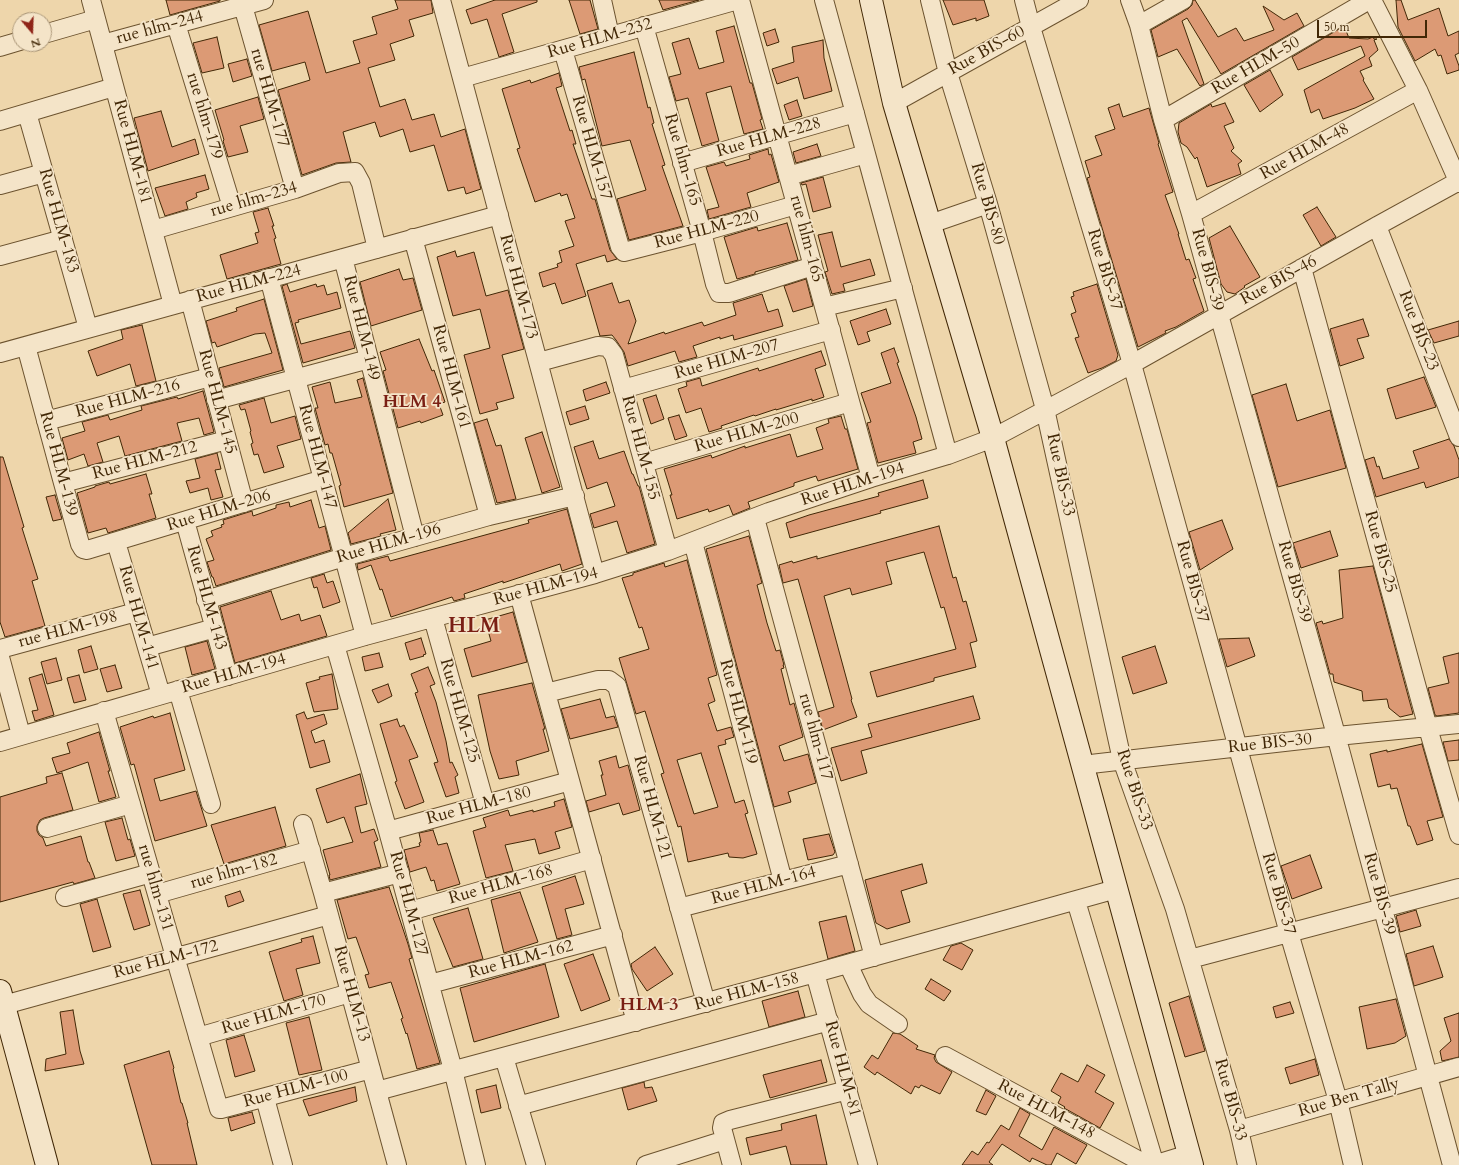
<!DOCTYPE html>
<html>
<head>
<meta charset="utf-8">
<style>
	body { margin:0 }
	#map { position:relative; width:1459px; height:1165px; overflow:hidden; background:#eed6ab; font-family:Cardo,serif }
	canvas { display:block }
	.north { position:absolute; left:12px; top:12px; width:40px; height:40px; box-sizing:border-box; background:#f4e4c8; border:1px solid #ac987a; border-radius:50%; rotate:161deg; font-size:11px; font-weight:700; line-height:16px; text-align:center; color:#412706 }
	.north::after { content:''; display:block; margin:auto; width:14px; height:18px; background:#8f2418; clip-path:polygon(50% 0,100% 100%,50% 72%,0 100%) }
	.scale { position:absolute; left:1317px; top:20px; width:110px; height:18px; box-sizing:border-box; border:2px solid #412706; border-top:0; padding-left:5px; font-size:12px; line-height:14px; white-space:nowrap; color:#412706; -webkit-text-stroke:3px #f4e4c8; paint-order:stroke }
</style>
</head>
<body>
<div id="map">
<canvas width="1459" height="1165"></canvas>
<div class="north">N</div>
<div class="scale">50 m</div>
</div>
<script>
const g = document.querySelector('canvas').getContext('2d');
g.lineJoin = 'round';
function paint(path, color) {
  g.fillStyle = color;
  g.fill(path, 'evenodd');
}
function poly(rows) {
  const path = new Path2D();
  for (const r of rows) {
    path.moveTo(r[0], r[1]);
    for (let i = 2; i < r.length; i += 2) path.lineTo(r[i], r[i + 1]);
  }
  return path;
}
function stroke(path, color, width, dash) {
  g.strokeStyle = color;
  g.lineWidth = width;
  g.lineCap = dash ? 'butt' : 'round';
  g.setLineDash(dash || []);
  g.stroke(path);
}
function drawText(font, color, halo, rows, align = 'center') {
  g.font = font + ' Cardo,serif';
  g.lineWidth = 3.5;
  g.setLineDash([]);
  g.textBaseline = 'middle';
  g.strokeStyle = halo;
  g.fillStyle = color;
  for (const [text, x, y, turn = 0] of rows) {
    g.save();
    g.translate(x, y);
    g.rotate((+turn || 0) * Math.PI / 180);
    g.textAlign = isNaN(turn) ? turn : align;
    if (halo) g.strokeText(text, 0, 0);
    g.fillText(text, 0, 0);
    g.restore();
  }
}
const building = poly([
	[166,0,220,0,220,1,170,15,166,0],
	[395,0,431,0,433,13,409,20,414,36,390,44,395,60,368,68,380,107,405,99,412,120,434,114,441,137,465,129,481,189,466,194,464,187,448,191,434,145,410,152,403,129,380,137,375,122,343,132,351,162,336,163,302,175,278,90,310,80,305,62,272,71,259,25,308,11,326,73,360,63,353,41,377,34,372,17,398,9,395,0],
	[495,0,537,0,537,2,502,14,514,52,499,57,487,19,471,24,466,10,495,0],
	[569,0,590,0,598,29,580,34,569,0],
	[659,0,699,0,663,10,659,0],
	[943,0,984,0,989,16,976,21,976,18,953,25,943,0],
	[1193,0,1195,0,1218,37,1236,28,1244,41,1274,30,1263,6,1284,20,1297,13,1304,26,1221,74,1187,18,1182,21,1204,84,1200,86,1177,49,1158,57,1151,30,1188,9,1192,5,1193,0],
	[1396,0,1401,0,1408,20,1439,8,1448,36,1459,31,1459,53,1455,55,1459,66,1459,70,1447,74,1441,55,1438,56,1435,49,1415,61,1398,27,1396,0],
	[734,26,750,83,752,83,762,119,760,120,763,129,744,134,731,86,706,93,719,141,702,146,688,98,676,101,669,77,681,74,672,43,689,38,699,69,724,62,716,31,734,26],
	[1344,26,1349,38,1368,39,1373,37,1374,39,1377,39,1374,40,1378,50,1369,58,1372,66,1360,71,1364,79,1363,80,1374,99,1355,108,1323,119,1319,109,1311,113,1304,90,1365,56,1361,46,1298,70,1292,57,1344,26],
	[775,29,779,42,767,46,763,33,775,29],
	[217,37,224,68,202,73,193,43,217,37],
	[823,40,824,58,832,91,804,99,798,77,777,84,772,69,794,62,792,47,823,40],
	[634,52,648,108,650,107,654,123,652,124,665,165,662,166,683,226,629,240,617,199,646,190,630,140,602,146,585,79,582,80,579,67,634,52],
	[247,59,252,76,233,82,228,64,247,59],
	[1270,70,1283,95,1260,112,1244,85,1270,70],
	[559,73,562,86,556,88,570,131,572,130,576,144,573,144,592,199,595,199,610,250,617,259,607,262,605,255,576,264,586,296,562,304,555,283,543,287,539,273,558,267,557,264,562,262,559,251,574,246,565,221,575,218,567,194,561,196,560,193,535,202,517,149,520,148,502,89,530,80,531,83,559,73],
	[258,97,264,119,240,126,248,152,228,157,223,141,224,140,215,110,258,97],
	[797,100,802,116,789,120,784,105,797,100],
	[1225,103,1234,122,1224,126,1234,148,1231,151,1242,161,1238,164,1241,174,1207,187,1197,157,1195,159,1187,147,1181,143,1178,132,1179,123,1211,104,1212,107,1225,103],
	[1119,104,1123,117,1149,108,1159,143,1158,144,1173,192,1165,195,1179,234,1178,234,1186,260,1189,259,1196,278,1193,279,1204,311,1176,327,1165,331,1166,333,1138,347,1087,178,1090,177,1085,161,1102,155,1095,136,1115,129,1108,108,1119,104],
	[161,111,172,147,195,139,199,154,148,171,134,118,161,111],
	[817,144,821,156,796,163,793,152,817,144],
	[768,149,769,155,771,154,779,182,747,193,751,207,709,219,707,210,719,207,706,167,724,162,726,166,750,159,749,155,768,149],
	[205,175,209,189,196,193,197,197,186,202,188,209,165,216,155,188,205,175],
	[823,177,831,207,813,212,806,184,802,185,801,183,823,177],
	[1317,207,1336,237,1321,246,1303,215,1317,207],
	[268,208,274,226,272,226,276,238,274,239,281,264,227,279,220,255,258,243,255,233,259,232,253,212,268,208],
	[787,223,798,260,755,272,755,274,737,279,724,237,757,227,758,231,787,223],
	[1230,226,1260,277,1244,286,1245,287,1235,294,1227,292,1221,284,1209,238,1230,226],
	[832,232,841,267,870,259,875,275,843,284,845,291,832,294,825,272,828,271,818,235,832,232],
	[455,251,457,257,474,252,486,296,508,290,524,349,502,355,514,398,496,403,498,409,480,414,464,355,490,348,480,309,453,316,437,257,455,251],
	[399,269,403,280,413,278,422,310,371,326,360,282,399,269],
	[806,279,813,306,793,312,784,286,806,279],
	[612,283,619,303,629,300,636,321,628,344,664,332,665,334,702,322,704,326,736,315,733,303,762,294,768,312,778,309,783,326,734,340,733,335,720,339,720,337,693,346,697,357,679,362,675,351,628,366,624,352,616,340,612,335,600,336,587,291,612,283],
	[287,284,290,292,316,284,317,287,324,285,327,295,337,292,341,308,298,320,299,322,295,323,301,344,350,331,355,348,303,363,282,286,287,284],
	[1097,284,1118,355,1116,361,1102,368,1088,373,1075,338,1079,337,1071,314,1076,312,1071,297,1074,296,1073,292,1097,284],
	[264,299,283,370,224,387,219,368,272,353,265,333,255,334,217,347,215,342,212,343,206,321,237,311,236,308,264,299],
	[886,309,891,324,867,332,870,341,858,345,850,321,886,309],
	[1363,319,1369,336,1357,339,1364,358,1340,366,1330,329,1363,319],
	[1459,321,1459,336,1434,343,1428,330,1459,321],
	[142,325,156,381,136,386,130,364,97,376,88,351,123,339,121,330,142,325],
	[419,339,432,371,434,370,445,402,439,404,443,415,421,423,420,421,398,428,383,371,386,370,380,352,419,339],
	[894,348,899,362,897,363,916,417,922,439,913,442,916,453,878,463,867,423,871,422,861,393,891,383,881,353,894,348],
	[821,351,826,365,815,369,824,397,812,401,812,399,776,410,776,409,755,416,754,415,721,426,722,428,709,432,701,408,686,413,678,389,687,386,686,382,700,378,702,386,758,368,759,371,821,351],
	[1424,377,1436,407,1396,419,1387,389,1424,377],
	[363,378,393,493,344,507,339,486,341,485,332,453,330,453,328,444,325,445,315,408,318,408,312,387,330,382,335,403,362,397,357,380,363,378],
	[606,382,610,393,586,401,583,390,606,382],
	[1286,384,1297,421,1330,410,1346,468,1278,487,1252,395,1286,384],
	[203,391,214,432,204,435,199,418,177,423,182,441,125,456,119,436,97,443,103,462,88,466,84,454,68,460,62,438,85,431,82,422,108,415,110,420,142,410,141,406,177,397,178,399,203,391],
	[656,395,664,419,651,424,643,399,656,395],
	[264,398,271,423,295,416,301,439,277,446,284,467,264,473,258,454,254,455,251,444,253,443,250,432,251,431,245,409,241,410,239,405,264,398],
	[585,406,589,419,570,425,566,412,585,406],
	[679,415,687,436,675,440,668,418,679,415],
	[841,416,845,429,847,429,858,469,818,481,816,476,794,483,794,486,748,502,750,508,733,515,729,505,709,512,708,509,677,519,670,495,672,495,664,469,711,455,712,458,745,446,745,448,790,434,797,457,823,449,816,428,829,423,828,419,841,416],
	[487,419,496,446,501,445,516,499,497,503,474,423,487,419],
	[542,432,560,487,542,493,525,438,542,432],
	[1449,439,1454,446,1459,460,1459,477,1426,488,1424,482,1376,497,1365,460,1374,457,1377,467,1379,466,1383,479,1419,468,1413,451,1449,439],
	[593,441,599,459,624,451,632,474,633,474,638,486,639,486,655,544,627,553,617,521,594,528,590,514,615,506,607,482,587,489,574,447,593,441],
	[217,453,221,469,215,470,223,497,211,500,208,488,190,493,186,481,200,478,195,459,217,453],
	[0,457,3,457,24,527,22,528,38,579,32,581,45,626,5,637,0,622,0,457],
	[146,474,152,494,149,494,156,518,108,533,106,528,88,533,77,493,95,487,95,486,109,482,110,484,146,474],
	[923,480,928,498,880,511,881,513,790,538,786,523,809,515,879,496,878,493,923,480],
	[55,495,62,519,53,521,46,497,55,495],
	[388,499,396,530,380,534,381,536,351,544,348,533,388,499],
	[311,500,319,528,325,526,331,550,216,586,213,577,212,577,207,562,214,560,206,539,213,536,211,531,222,527,221,525,224,524,223,520,252,511,253,516,276,508,276,505,289,502,290,507,311,500],
	[567,509,582,564,562,571,560,564,503,583,503,581,464,594,465,598,454,601,452,597,391,617,382,589,380,590,371,565,358,570,357,564,388,556,390,561,529,523,528,520,567,509],
	[1222,520,1233,549,1200,570,1189,532,1222,520],
	[939,526,953,578,956,577,963,602,966,601,977,641,970,643,976,667,934,678,934,681,877,697,870,672,956,649,944,607,941,608,924,552,886,562,892,584,852,595,850,588,824,596,852,699,851,700,857,717,823,730,818,712,834,707,798,579,783,583,779,565,792,561,793,563,817,556,817,559,939,526],
	[1330,531,1338,556,1301,568,1293,543,1330,531],
	[749,536,762,583,757,585,767,623,776,651,780,650,784,665,783,665,784,668,781,669,790,705,794,703,803,737,779,746,784,761,808,754,816,783,788,792,791,802,774,807,706,549,749,536],
	[687,560,717,675,708,678,715,701,708,704,717,731,731,727,734,737,725,740,726,744,718,746,735,803,744,800,748,813,745,814,757,854,743,858,729,857,728,853,688,862,681,826,678,827,661,774,664,773,645,711,636,714,619,658,649,649,642,627,639,628,622,578,633,575,633,573,664,563,665,567,687,560],
	[701,753,718,807,694,814,677,760,701,753],
	[1373,566,1413,714,1400,717,1389,708,1387,699,1363,701,1362,691,1334,682,1333,674,1330,674,1316,623,1322,621,1323,624,1343,618,1339,570,1373,566],
	[324,574,327,583,333,581,340,602,323,608,317,587,314,588,311,578,324,574],
	[271,591,281,620,299,614,301,621,320,615,327,636,235,663,220,607,271,591],
	[513,612,527,662,472,677,464,649,491,641,485,620,513,612],
	[421,638,426,654,423,655,424,656,410,660,405,643,421,638],
	[1249,638,1255,656,1227,667,1219,639,1249,638],
	[207,641,215,669,192,675,185,647,207,641],
	[91,646,98,669,84,673,78,650,91,646],
	[1155,646,1167,683,1133,694,1122,657,1155,646],
	[379,653,383,667,365,671,362,657,379,653],
	[1459,653,1459,713,1437,716,1435,715,1428,688,1449,683,1443,657,1459,653],
	[56,658,62,680,47,684,41,662,56,658],
	[115,665,122,688,107,692,100,669,115,665],
	[428,667,435,684,430,686,436,702,446,741,450,763,452,762,458,775,455,777,459,793,446,797,434,763,438,762,415,693,418,692,411,674,428,667],
	[42,674,54,715,35,721,32,711,38,710,29,678,42,674],
	[332,674,338,709,314,712,306,683,320,679,319,677,332,674],
	[79,675,86,700,74,703,67,678,79,675],
	[532,683,545,729,543,729,549,751,516,761,519,775,499,779,490,751,478,695,532,683],
	[388,684,392,696,378,703,372,690,388,684],
	[973,696,980,719,861,751,867,773,841,781,831,748,872,737,868,724,973,696],
	[600,699,606,718,614,716,618,727,570,739,561,709,600,699],
	[304,712,307,719,324,714,327,724,311,731,315,743,324,740,330,762,310,768,296,715,304,712],
	[170,713,185,770,154,779,160,801,196,791,207,826,155,841,134,764,131,765,120,727,153,716,154,718,170,713],
	[397,719,400,727,404,725,418,757,409,760,424,802,405,809,395,782,397,781,380,724,397,719],
	[99,732,110,771,108,771,116,797,99,802,88,762,57,773,52,758,70,753,67,743,99,732],
	[1459,740,1459,760,1448,761,1443,742,1459,740],
	[1422,744,1443,817,1427,821,1433,840,1417,845,1410,826,1408,826,1397,788,1391,789,1390,784,1378,787,1370,754,1387,750,1387,752,1422,744],
	[616,756,619,768,628,765,640,810,623,815,619,803,589,812,586,801,606,795,601,775,603,775,599,761,616,756],
	[62,773,73,810,44,818,40,820,37,826,37,831,39,835,43,838,46,846,81,836,88,862,89,862,95,878,74,884,73,882,0,902,0,797,47,783,46,777,62,773],
	[360,774,367,804,355,807,361,833,374,829,378,840,374,842,381,867,330,880,329,875,330,875,323,850,353,842,344,817,327,823,316,789,360,774],
	[564,799,572,827,555,832,560,848,539,854,535,839,505,845,513,871,486,878,473,831,486,827,483,818,508,810,510,816,533,810,533,812,555,806,554,802,564,799],
	[275,807,286,846,224,864,211,825,275,807],
	[122,818,128,840,130,839,135,856,116,861,105,822,122,818],
	[433,830,438,845,447,843,460,884,437,891,434,880,431,881,426,867,410,872,404,850,420,846,419,843,421,842,419,833,433,830],
	[829,834,835,852,833,855,808,860,803,839,829,834],
	[1310,855,1322,888,1292,899,1281,866,1310,855],
	[922,864,927,883,901,891,910,922,887,929,876,923,865,880,922,864],
	[575,876,584,904,565,909,572,935,557,939,542,887,575,876],
	[389,887,408,944,412,958,409,959,440,1063,417,1069,407,1033,406,1034,401,1019,403,1018,391,982,369,988,365,975,369,974,356,937,348,939,337,900,389,887],
	[140,890,150,925,134,930,123,894,140,890],
	[240,891,244,901,228,907,225,896,240,891],
	[520,892,538,942,504,953,491,900,520,892],
	[97,899,111,947,93,952,80,904,97,899],
	[468,908,483,959,453,967,433,918,468,908],
	[1416,910,1421,926,1400,932,1396,916,1416,910],
	[846,916,855,951,828,959,819,922,846,916],
	[313,936,320,963,296,969,303,995,284,1001,269,952,302,942,301,939,313,936],
	[961,943,973,950,962,970,943,960,951,946,961,943],
	[1433,946,1443,977,1414,986,1406,954,1433,946],
	[655,947,673,974,647,991,632,969,631,964,655,947],
	[593,954,610,1000,581,1011,564,964,593,954],
	[545,964,559,1017,474,1042,460,988,545,964],
	[931,979,951,991,944,1001,925,989,931,979],
	[798,991,805,1017,769,1027,762,1001,798,991],
	[1189,996,1205,1051,1185,1057,1169,1003,1189,996],
	[1396,999,1406,1036,1395,1043,1367,1049,1359,1007,1396,999],
	[1290,1002,1294,1013,1276,1018,1273,1007,1290,1002],
	[73,1010,80,1051,84,1064,45,1071,46,1059,66,1054,60,1012,73,1010],
	[1459,1013,1459,1057,1442,1061,1440,1051,1451,1041,1444,1018,1459,1013],
	[309,1017,322,1070,299,1075,286,1023,309,1017],
	[893,1033,900,1034,918,1046,916,1049,935,1055,934,1058,936,1062,952,1072,940,1094,921,1085,919,1088,915,1086,911,1094,877,1072,875,1075,864,1067,872,1055,878,1059,893,1033],
	[244,1035,255,1071,235,1077,226,1040,244,1035],
	[169,1051,174,1068,173,1069,181,1103,182,1103,188,1123,187,1123,197,1165,152,1165,124,1065,169,1051],
	[1315,1059,1319,1075,1290,1084,1285,1068,1315,1059],
	[821,1060,827,1082,770,1098,763,1075,821,1060],
	[1087,1065,1105,1075,1095,1092,1114,1103,1100,1128,1064,1108,1065,1107,1058,1103,1061,1097,1051,1091,1061,1073,1078,1082,1087,1065],
	[644,1082,645,1088,652,1087,657,1101,628,1110,622,1088,644,1082],
	[496,1085,501,1108,481,1113,476,1090,496,1085],
	[355,1087,357,1101,309,1116,303,1100,355,1087],
	[986,1090,996,1096,986,1115,976,1111,986,1090],
	[1020,1108,1030,1114,1019,1136,1042,1150,1054,1127,1087,1145,1076,1164,1057,1153,1051,1165,1047,1165,1032,1158,1030,1162,1002,1144,989,1162,993,1165,962,1165,972,1151,978,1155,987,1142,989,1143,1001,1125,1009,1130,1020,1108],
	[252,1112,255,1123,231,1131,228,1118,252,1112],
	[816,1115,827,1165,791,1165,786,1146,750,1155,746,1138,782,1130,781,1124,816,1115]
]);
paint(building, '#dc9a75');
stroke(building, '#412706', 1);
const street = poly([
	[91,0,173,305],
	[441,0,595,574],
	[602,0,610,36],
	[740,0,871,478],
	[824,0,948,455],
	[930,0,948,73,988,204,1045,409,1122,760,1175,909,1239,1130,1247,1165],
	[1024,0,1031,27,1132,364,1289,933,1338,1101,1353,1165],
	[1130,0,1139,25,1163,120,1191,214,1333,724,1452,1165],
	[1372,0,1418,90,1459,183],
	[243,6,295,189],
	[176,24,232,207],
	[1139,25,1183,0],
	[644,26,702,232,715,284,719,293,729,293,813,266],
	[44,34,96,19],
	[103,44,264,0],
	[0,47,20,41],
	[563,50,620,247,624,252,702,232,796,205],
	[462,78,738,0],
	[894,103,1079,0],
	[27,113,88,328],
	[1163,120,1369,0],
	[0,121,114,87],
	[682,163,855,113],
	[788,176,866,154],
	[0,185,44,173],
	[1191,214,1418,90],
	[930,224,988,204],
	[1377,226,1459,437],
	[153,230,295,189,339,173,355,172,361,183,377,249],
	[413,238,489,516],
	[0,256,63,239],
	[343,258,415,537],
	[1302,268,1428,728,1459,835],
	[269,278,365,636],
	[190,300,244,503],
	[824,307,903,288],
	[26,346,63,483,80,544,83,549,87,550,323,479],
	[0,353,499,215],
	[539,362,598,346,608,347,614,355,668,551],
	[623,389,831,330],
	[216,400,369,359],
	[46,421,210,377],
	[644,463,850,402],
	[63,483,227,440],
	[755,518,874,957],
	[185,521,228,676],
	[116,542,161,695],
	[693,542,783,881],
	[519,594,636,1022],
	[206,600,344,557,489,516,575,496],
	[433,618,485,804],
	[335,645,388,831,453,1070,476,1165],
	[147,647,215,628],
	[0,649,136,612],
	[0,657,21,735],
	[178,690,211,804],
	[546,693,598,680,609,680,617,686,706,1003],
	[104,711,219,1109,221,1109,371,1069],
	[0,742,365,636,595,574,668,551,769,512,871,478,948,455,993,438,1132,364,1377,226,1459,181],
	[1082,765,1337,736,1459,724],
	[303,824,323,893,397,1165],
	[47,828,131,804],
	[388,831,570,781],
	[323,893,400,873],
	[157,894,311,850],
	[65,897,151,873],
	[1076,901,1155,1165],
	[679,908,849,864],
	[410,911,592,859],
	[1190,959,1459,888],
	[848,964,862,994,869,1004,898,1024],
	[815,973,868,1165],
	[430,984,613,935],
	[4,1005,329,915],
	[198,1037,350,993],
	[945,1056,1147,1165],
	[504,1057,536,1165],
	[377,1091,815,973,1116,889],
	[265,1098,283,1165],
	[518,1106,829,1021],
	[1239,1130,1459,1067],
	[646,1165,725,1140],
	[732,1165,722,1128,723,1123,730,1120,848,1090],
	[1153,1165,1189,1154]
]);
const secondary = poly([
	[871,0,894,103,993,438,1192,1165],
	[0,991,47,1165]
]);
stroke(street, '#6c532f', 20);
stroke(secondary, '#412706', 24);
stroke(street, '#f4e4c8', 18);
stroke(secondary, '#f4e4c8', 22);
drawText('17px', '#412706', '#f4e4c8', [
	["rue hlm-244",160,28,-15],
	["Rue HLM-232",600,39,-16],
	["Rue BIS-60",987,51,-29],
	["Rue HLM-50",1256,66,-30],
	["rue HLM-177",269,98,74],
	["rue hlm-179",204,116,73],
	["Rue HLM-228",769,138,-16],
	["Rue HLM-157",591,148,74],
	["Rue HLM-181",132,152,75],
	["Rue HLM-48",1305,152,-29],
	["Rue hlm-165",682,160,74],
	["rue hlm-234",254,200,-16],
	["Rue BIS-80",987,204,74],
	["Rue HLM-183",58,221,74],
	["Rue HLM-220",707,230,-15],
	["rue hlm-165",806,239,75],
	["Rue BIS-37",1104,270,73],
	["Rue BIS-39",1207,270,75],
	["Rue BIS-46",1279,281,-29],
	["Rue HLM-224",249,284,-15],
	["Rue HLM-173",518,287,75],
	["Rue HLM-149",361,328,76],
	["Rue BIS-23",1418,331,69],
	["Rue HLM-207",727,360,-16],
	["Rue HLM-161",451,377,75],
	["Rue HLM-216",128,399,-15],
	["Rue HLM-145",217,402,75],
	["Rue HLM-200",747,433,-16],
	["Rue HLM-155",640,448,75],
	["Rue HLM-147",317,457,75],
	["Rue HLM-212",145,461,-15],
	["Rue HLM-139",58,464,75],
	["Rue BIS-33",1060,475,78],
	["Rue HLM-194",853,485,-18],
	["Rue HLM-206",219,511,-17],
	["Rue HLM-196",389,544,-16],
	["Rue BIS-25",1380,552,75],
	["Rue BIS-37",1192,582,75],
	["Rue BIS-39",1294,582,74],
	["Rue HLM-194",546,587,-15],
	["Rue HLM-143",206,598,74],
	["Rue HLM-141",138,618,74],
	["rue HLM-198",68,630,-15],
	["Rue HLM-194",234,674,-16],
	["Rue HLM-125",459,711,74],
	["Rue HLM-119",738,712,75],
	["rue hlm-117",815,737,75],
	["Rue BIS-30",1270,744,-6],
	["Rue BIS-33",1134,790,72],
	["Rue HLM-180",479,806,-15],
	["Rue HLM-121",652,808,75],
	["rue hlm-182",234,872,-16],
	["Rue HLM-168",501,885,-16],
	["Rue HLM-164",764,886,-15],
	["rue hlm-131",155,888,74],
	["Rue BIS-37",1278,894,74],
	["Rue BIS-39",1379,894,75],
	["Rue HLM-127",408,904,75],
	["Rue HLM-172",166,960,-15],
	["Rue HLM-162",521,960,-15],
	["Rue HLM-158",747,992,-15],
	["Rue HLM-13",351,994,75],
	["Rue HLM-170",274,1015,-16],
	["Rue HLM-81",842,1069,75],
	["Rue HLM-100",296,1089,-15],
	["Rue Ben Tally",1349,1098,-16],
	["Rue BIS-33",1230,1100,75],
	["Rue HLM-148",1046,1110,28]
]);
drawText('bold 18px', '#7a1f14', '#f4e4c8', [
	["HLM 4",412,403],
	["HLM 3",649,1006]
]);
drawText('bold 21px', '#7a1f14', '#f4e4c8', [
	["HLM",474,627]
]);
</script>
</body>
</html>
